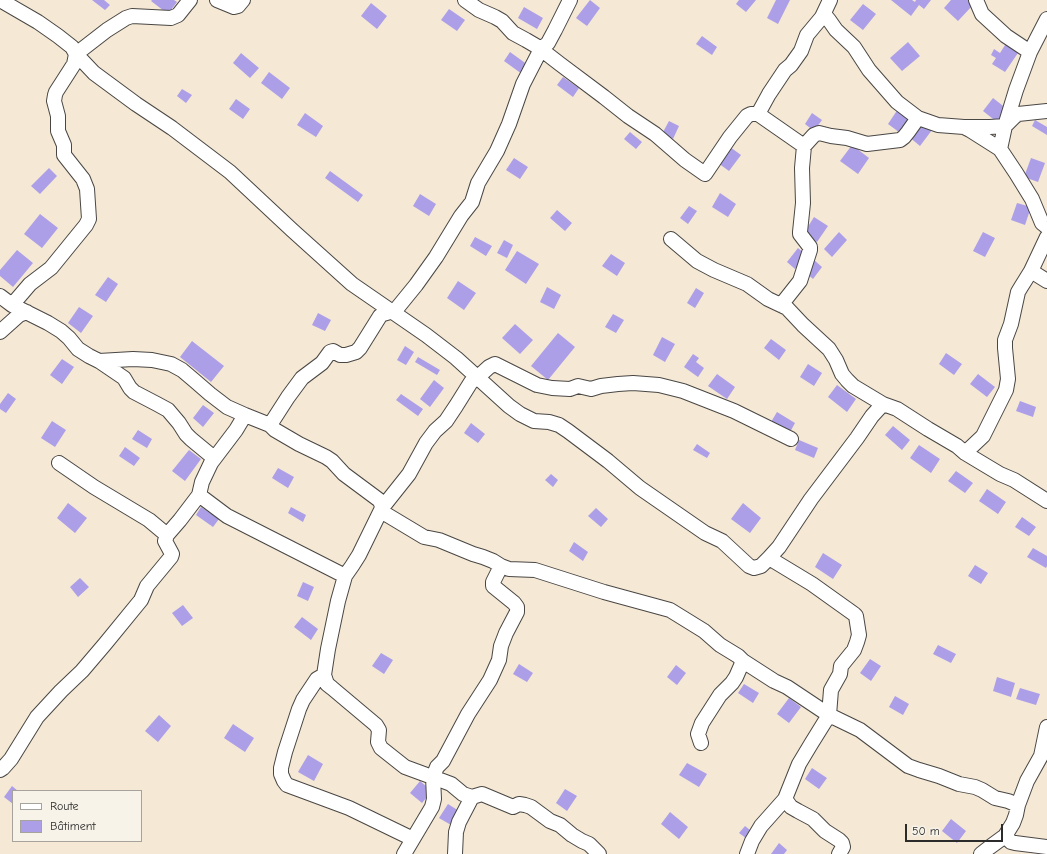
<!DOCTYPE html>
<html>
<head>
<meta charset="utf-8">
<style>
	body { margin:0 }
	#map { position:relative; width:1047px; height:854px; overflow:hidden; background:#f5e8d5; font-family:"Comic Neue",sans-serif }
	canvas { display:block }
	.legend { position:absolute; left:12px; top:790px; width:130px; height:52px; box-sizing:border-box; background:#f7f3e8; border:1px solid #a5a39c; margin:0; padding:5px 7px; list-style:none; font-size:12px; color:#2b2b2b }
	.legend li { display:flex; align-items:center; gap:8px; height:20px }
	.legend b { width:20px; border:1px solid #a5a39c }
	.scale { position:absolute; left:905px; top:824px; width:98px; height:18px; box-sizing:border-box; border:2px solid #2b2b2b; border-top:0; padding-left:5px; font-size:12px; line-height:14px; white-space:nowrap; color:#2b2b2b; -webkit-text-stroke:3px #f7f3e8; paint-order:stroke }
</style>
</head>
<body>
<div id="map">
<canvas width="1047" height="854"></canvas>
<ul class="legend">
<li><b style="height:5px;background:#fff"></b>Route</li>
<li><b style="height:11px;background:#ac9fe7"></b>Bâtiment</li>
</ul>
<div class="scale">50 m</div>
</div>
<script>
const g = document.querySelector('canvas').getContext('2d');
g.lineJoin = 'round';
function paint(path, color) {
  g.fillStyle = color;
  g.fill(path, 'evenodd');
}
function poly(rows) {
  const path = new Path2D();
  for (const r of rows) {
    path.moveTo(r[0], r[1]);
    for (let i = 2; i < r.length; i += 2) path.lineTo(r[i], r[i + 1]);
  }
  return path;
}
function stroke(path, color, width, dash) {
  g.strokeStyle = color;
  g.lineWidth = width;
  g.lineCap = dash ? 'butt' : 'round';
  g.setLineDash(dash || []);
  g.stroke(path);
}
paint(poly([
	[92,0,104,0,110,5,105,10],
	[152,0,174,0,177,2,168,14,151,1],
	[590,0,600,8,587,26,576,18],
	[739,0,756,0,746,12,736,4],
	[776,0,790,0,778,24,767,18],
	[891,0,912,0,915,2,916,0,931,0,924,9,919,5,911,16],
	[951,0,969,0,973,5,958,21,944,8],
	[371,3,387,16,377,29,361,16],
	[863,4,876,14,863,30,850,20],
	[524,7,543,18,537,29,518,18],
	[449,9,465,20,457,31,441,20],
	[702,36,717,47,712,55,696,44],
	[908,42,920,56,902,71,890,58],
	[1007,42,1020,50,1005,72,992,64,996,58,991,55,994,49,1000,53],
	[510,52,528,65,522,74,504,61],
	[241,53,259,68,250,78,233,63],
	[269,72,290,88,282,99,261,83],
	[563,77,579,88,573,97,557,85],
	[182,89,192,95,186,103,177,96],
	[993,98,1007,109,997,122,983,111],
	[236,99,250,109,243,119,229,109],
	[900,106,916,117,903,135,888,124],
	[305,113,323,126,316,137,297,125],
	[812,113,822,120,814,131,805,124],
	[1035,120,1047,127,1047,135,1032,126],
	[669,121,679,126,673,139,662,134],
	[920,121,932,130,920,146,908,136],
	[630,132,642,142,636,149,624,139],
	[852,145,869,158,858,174,840,161],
	[730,147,741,155,729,171,718,163],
	[514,158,528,167,520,179,506,170],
	[1031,158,1045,163,1038,182,1024,177],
	[49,168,57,176,40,194,31,186],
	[330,171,363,195,358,202,325,178],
	[720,193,736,204,728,217,712,207],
	[420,194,436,204,429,216,413,206],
	[1017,203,1031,207,1025,225,1011,220],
	[689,206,697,211,688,224,680,218],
	[557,210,572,223,565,231,550,218],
	[40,214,58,228,42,248,24,234],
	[814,217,828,226,817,242,804,233],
	[839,232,847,240,832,257,824,249],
	[983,232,995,238,985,257,973,251],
	[475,237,492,246,486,256,470,246],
	[504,240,513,245,507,258,497,253],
	[798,248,806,255,795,269,787,262],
	[17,250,33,263,13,287,0,276,0,270],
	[517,251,539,264,526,284,505,270],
	[611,254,625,263,617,276,602,266],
	[814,260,822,267,813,279,805,272],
	[108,277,118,284,106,302,95,295],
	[458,281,476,293,464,310,447,298],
	[547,287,561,295,554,309,540,302],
	[696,288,704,293,695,308,687,303],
	[79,307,93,316,81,333,68,323],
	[318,313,331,320,325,331,312,325],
	[613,314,624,320,616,333,605,327],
	[515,324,533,340,520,354,502,338],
	[558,333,575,347,548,380,531,366],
	[662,337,675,344,665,362,653,355],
	[771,339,786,350,779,360,764,348],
	[192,341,224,366,211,382,180,357],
	[405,346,414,352,406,365,397,360],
	[946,353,962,364,954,375,939,364],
	[693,354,699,358,696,362,704,368,698,377,684,367],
	[418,357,440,370,437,375,415,362],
	[62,359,74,367,62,384,50,375],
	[808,364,822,373,814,386,800,377],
	[717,374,735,387,727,399,708,386],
	[978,374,995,387,987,397,970,384],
	[434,380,444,388,430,407,420,399],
	[837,385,856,399,847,412,828,397],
	[8,393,16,399,6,413,0,409,0,404],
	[401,394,423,409,418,416,396,400],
	[1020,401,1036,407,1033,417,1016,411],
	[203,405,214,413,203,427,193,418],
	[777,412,795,423,789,434,771,422],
	[52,421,66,430,55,447,41,438],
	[471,423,485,434,478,443,464,433],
	[893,426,910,440,902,450,885,435],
	[138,430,152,439,147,448,132,439],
	[799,440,818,448,814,458,795,450],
	[697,444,710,453,707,458,693,450],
	[919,445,940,459,931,473,910,458],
	[125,447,140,458,134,466,119,456],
	[189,450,201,459,185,481,172,471],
	[278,468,294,477,288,488,272,478],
	[956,471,973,483,965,493,948,481],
	[551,474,558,480,553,487,545,480],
	[987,489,1006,502,998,514,979,501],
	[68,503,87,518,75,533,57,518],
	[743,503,761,518,750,533,731,519],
	[201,507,219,519,213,527,196,515],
	[291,507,306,515,303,522,288,513],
	[596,508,608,519,601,527,588,516],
	[1022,517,1036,527,1029,536,1015,527],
	[574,542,588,552,583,561,569,551],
	[1033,548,1047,556,1047,566,1046,568,1027,557],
	[823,553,842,565,833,579,815,567],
	[975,565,988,573,981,584,968,576],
	[80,578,89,587,78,597,70,587],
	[303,582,314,587,308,601,297,596],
	[183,605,193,618,182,626,172,613],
	[302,617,318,629,311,640,294,627],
	[938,645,956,654,951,663,933,654],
	[381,653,393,660,384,674,372,666],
	[870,659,881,666,871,681,860,673],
	[519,664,533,673,527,682,513,674],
	[676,665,686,673,677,685,667,677],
	[997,677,1015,683,1011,697,993,691],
	[744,684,759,693,753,703,738,693],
	[1020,688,1040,694,1036,705,1016,699],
	[895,696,909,704,903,715,889,707],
	[789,698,801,707,789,723,777,714],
	[159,715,171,726,158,742,145,731],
	[233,724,254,738,245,752,224,738],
	[308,755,323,764,314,781,298,772],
	[687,763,707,774,699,787,679,775],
	[812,768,827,778,819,789,805,779],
	[420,781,432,791,422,803,410,793],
	[12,786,18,791,13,791,13,804,4,797],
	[565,789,577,796,567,811,556,803],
	[448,804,459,811,451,825,439,818],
	[670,812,688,827,679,839,661,824],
	[951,819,966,831,957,843,942,831],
	[745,826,755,834,750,841,739,833],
	[779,843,787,850,784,854,771,854]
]), '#ac9fe7');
const street = poly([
	[0,0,38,22,58,36,72,47,76,54,94,73,136,104,172,128,230,172,292,230,352,284,426,335,456,358,509,406,520,414,534,421,549,422,559,425,568,431,608,461,640,488,705,533,722,541,749,566,754,568,761,566,769,558,779,547,811,499,857,438,872,416,883,404,897,409,928,429,957,446,965,453,1000,474,1014,480,1047,501],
	[217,0,234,7,238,6,243,0],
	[465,0,479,10,495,17,502,21,513,33,526,40,538,47,560,64,604,97,628,116,655,134,685,160,705,174,730,137,747,116,751,114,758,114,769,94,785,70,791,65,801,51,807,35,822,17,830,0],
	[976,0,982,14,1006,36,1030,52],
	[824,14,829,20,836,30,854,47,869,70,897,102,918,118,938,125,964,127,970,130,1000,149,1016,173,1032,199,1042,223,1047,227],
	[758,114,804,146,802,168,803,203,800,232,800,234,810,247,810,250,800,281,781,305],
	[964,127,990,127,1005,126,1014,117,1018,114,1047,111],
	[804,146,814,135,819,133,831,136,847,138,867,144,900,140,904,137,908,132,918,118],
	[1000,149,1005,126,1016,90,1030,52,1047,19],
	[671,239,697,261,714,270,747,284,768,299,787,308,803,325,829,349,836,360,842,374,847,380,853,386,883,404],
	[1031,271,1047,281],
	[0,296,12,305,48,323,61,331,69,338,78,349,89,356,99,361,133,359,152,360,171,364,182,370,195,381,210,394,227,407,245,415,270,425,275,430,299,444,326,457,332,461,344,474,379,500,381,503,382,508,384,513,424,537,439,540,473,554,483,557,493,561,501,566,509,569,535,570,604,592,670,610,704,631,720,645,738,656,743,661,774,681,787,687,829,715,860,730,908,766,919,770,939,776,959,784,975,787,982,790,995,798,1008,801,1018,805],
	[12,305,30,284,51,268,86,225,89,219,87,189,83,179,64,155,64,145,58,131,58,116,54,101,55,95,56,92,74,64,76,54,107,30,126,18,132,16,171,18,178,15,190,0],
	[0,332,19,315,27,312],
	[99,361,124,378,130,388,134,392,157,404,168,410,179,423,186,434,191,439,214,458],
	[270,425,288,397,302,378,322,363,330,352,333,351,340,355,346,355,356,352,360,348,380,316,383,314,390,312,394,312,416,285,436,257,461,216,472,202,478,183,497,151,509,124,523,84,541,49,548,43,555,30,570,0],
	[965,453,983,436,1006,390,1008,379,1005,348,1005,340,1011,324,1018,292,1021,287,1031,271,1047,237],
	[59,463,94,487,149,520,167,535],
	[199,495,227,516,345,576],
	[324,675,327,684,332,688,376,725,379,730,378,742,381,748,405,767,443,781,451,784,463,794,472,797,482,794,513,807,519,804,525,805,531,807,550,821,560,825,572,835,582,841,589,844,599,854],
	[701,743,698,734,702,723,720,695,732,683,736,677,743,661],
	[0,770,3,768,11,759,37,717,61,691,82,671,105,644,141,600,147,586,171,557,172,554,165,541,167,535,180,520,199,495,202,482,211,463,236,430,245,415],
	[785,799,791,807,798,811,813,819,825,831,839,840,842,843,843,847,839,854],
	[1005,836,1011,842,1015,843,1047,847],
	[413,839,349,808,287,785,284,781,281,774,281,768,285,752,299,709,303,700,317,679,324,675,328,649,338,601,345,576,352,566,359,555,382,508,409,474,426,443,435,431,446,421,456,406,471,382,478,377,489,367,495,364,537,385,552,388,570,389,578,386,591,389,601,386,618,384,633,383,659,385,683,391,734,411,791,439],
	[404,854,432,807,434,799,433,777,437,767,443,761,468,714,490,680,499,660,501,646,506,633,517,612,517,607,514,603,493,586,493,582,501,566],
	[455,854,456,832,459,822,472,797],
	[747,854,752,841,761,826,785,799,799,764,811,744,829,715,831,690,840,674,841,666,854,650,857,642,859,635,856,616,854,614,812,584,769,558],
	[981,854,990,847,1005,836,1013,823,1016,815,1018,805,1027,781,1041,756,1047,727]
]);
stroke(street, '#494744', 16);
stroke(street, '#fff', 14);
</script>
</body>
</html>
